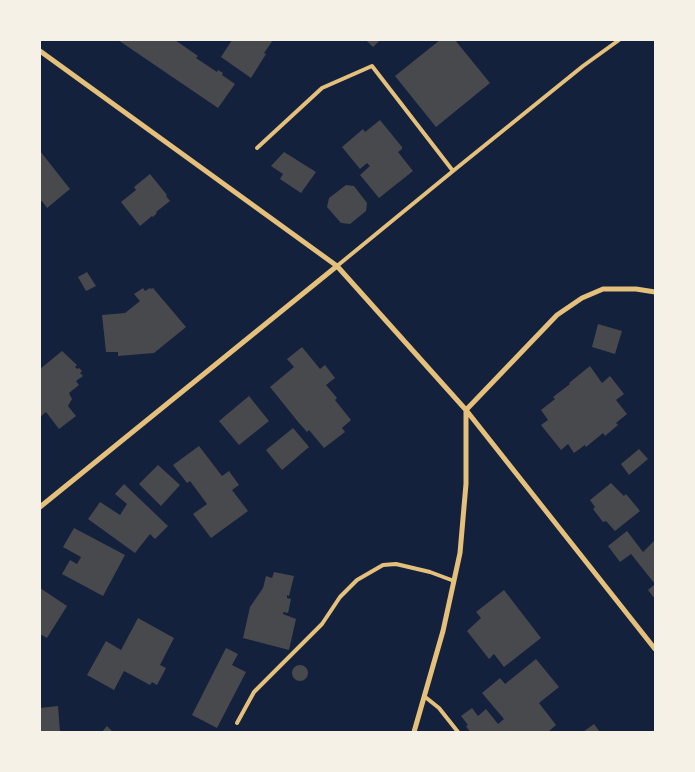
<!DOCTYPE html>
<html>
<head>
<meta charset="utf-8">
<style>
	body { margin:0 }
	#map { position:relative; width:695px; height:772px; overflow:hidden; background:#14213d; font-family:Inter,sans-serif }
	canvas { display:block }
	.frame { position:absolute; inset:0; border:41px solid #f6f1e7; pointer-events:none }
</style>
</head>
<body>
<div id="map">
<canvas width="695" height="772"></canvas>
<div class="frame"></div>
</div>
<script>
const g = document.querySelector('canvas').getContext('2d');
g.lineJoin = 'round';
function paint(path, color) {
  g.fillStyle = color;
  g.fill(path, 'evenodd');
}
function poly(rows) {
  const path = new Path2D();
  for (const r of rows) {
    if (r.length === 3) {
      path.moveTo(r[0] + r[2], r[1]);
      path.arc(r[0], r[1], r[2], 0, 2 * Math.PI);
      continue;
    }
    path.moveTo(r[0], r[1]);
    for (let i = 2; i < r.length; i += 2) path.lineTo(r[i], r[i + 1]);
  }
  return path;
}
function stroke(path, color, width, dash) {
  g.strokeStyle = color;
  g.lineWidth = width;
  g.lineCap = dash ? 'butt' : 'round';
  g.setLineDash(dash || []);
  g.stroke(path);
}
paint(poly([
	[118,40,175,40,198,56,196,58,217,72,218,70,223,73,222,75,235,84,218,108],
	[232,40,273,40,264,53,266,54,251,78,221,57],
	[366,40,380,40,373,47],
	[440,40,455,40,490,83,436,127,395,76],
	[380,120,402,147,402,149,398,152,413,171,379,198,360,175,370,166,367,163,360,169,342,147,363,129,365,132],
	[40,151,70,189,47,208,42,201,40,202],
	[284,152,316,172,301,193,280,179,283,174,271,166],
	[150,174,167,195,166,196,170,201,156,212,157,213,153,217,152,216,140,226,121,202,136,190,134,187],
	[346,185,354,186,367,203,366,211,350,224,341,223,327,207,329,198],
	[87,272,96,286,86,291,78,277],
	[143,288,145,291,150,288,151,289,153,288,186,327,154,353,118,356,118,352,106,352,102,315,125,313,140,301,134,294],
	[598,324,622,331,615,354,592,347],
	[302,347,320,369,325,365,335,378,326,385,337,398,335,400,351,420,342,428,345,432,324,448,309,430,307,432,299,423,270,387,294,367,287,359],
	[62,351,77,365,75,367,77,369,79,368,82,371,80,373,83,376,76,381,79,385,69,393,72,399,68,406,76,416,59,429,46,412,40,417,40,369],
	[590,366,602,383,610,376,624,394,616,400,627,414,616,423,618,425,605,436,603,433,586,447,585,445,574,453,568,444,561,450,541,425,548,420,541,410,555,399,553,397,570,384,569,383],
	[249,396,269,421,239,445,219,421],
	[293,428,309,447,282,470,266,450],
	[199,446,222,476,229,471,239,485,232,490,248,511,211,538,193,514,207,504,190,481,187,483,173,465],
	[639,449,648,459,629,475,621,464],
	[158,465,180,485,161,506,139,484],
	[611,483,624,496,626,494,640,511,615,531,606,521,603,522,593,509,595,507,590,500],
	[124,484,168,526,155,539,150,534,135,553,88,519,100,502,120,515,127,504,115,494],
	[74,528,125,555,103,596,62,574,70,560,77,564,81,557,63,547],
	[627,531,643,552,655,540,655,584,631,554,620,562,608,546],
	[274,572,294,576,289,596,287,595,287,598,291,599,288,613,283,612,283,614,296,619,289,650,243,638,250,607,263,588,266,576,272,578],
	[655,584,655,599,648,590],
	[40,588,67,606,47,638,40,634],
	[504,590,541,638,504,667,494,654,489,659,467,631,481,618,476,612],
	[138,618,174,638,160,665,166,668,157,685,152,682,150,685,124,671,114,690,87,675,106,641,121,650],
	[226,648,238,654,232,665,246,672,217,728,192,715],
	[536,659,559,687,539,703,556,725,548,732,470,732,466,726,468,725,461,716,472,708,478,716,486,709,498,724,504,719,482,693,500,678,505,684],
	[300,673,8],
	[58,706,60,732,40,732,40,708],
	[594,724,600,732,583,732],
	[107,726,113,732,102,732]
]), '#48494c');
stroke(poly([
	[257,148,322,88,372,66,453,171],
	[337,266,453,171,583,66,619,40],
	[424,696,439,708,458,732],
	[237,723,254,692,322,624,340,597,357,580,383,565,396,564,430,572,454,581]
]), '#e5c07b', 4);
stroke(poly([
	[40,51,337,266,466,410,655,649],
	[40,507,337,266],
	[414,732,443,631,460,553,466,484,466,410,557,315,582,298,603,289,636,289,655,292]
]), '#e5c07b', 5);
</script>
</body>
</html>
